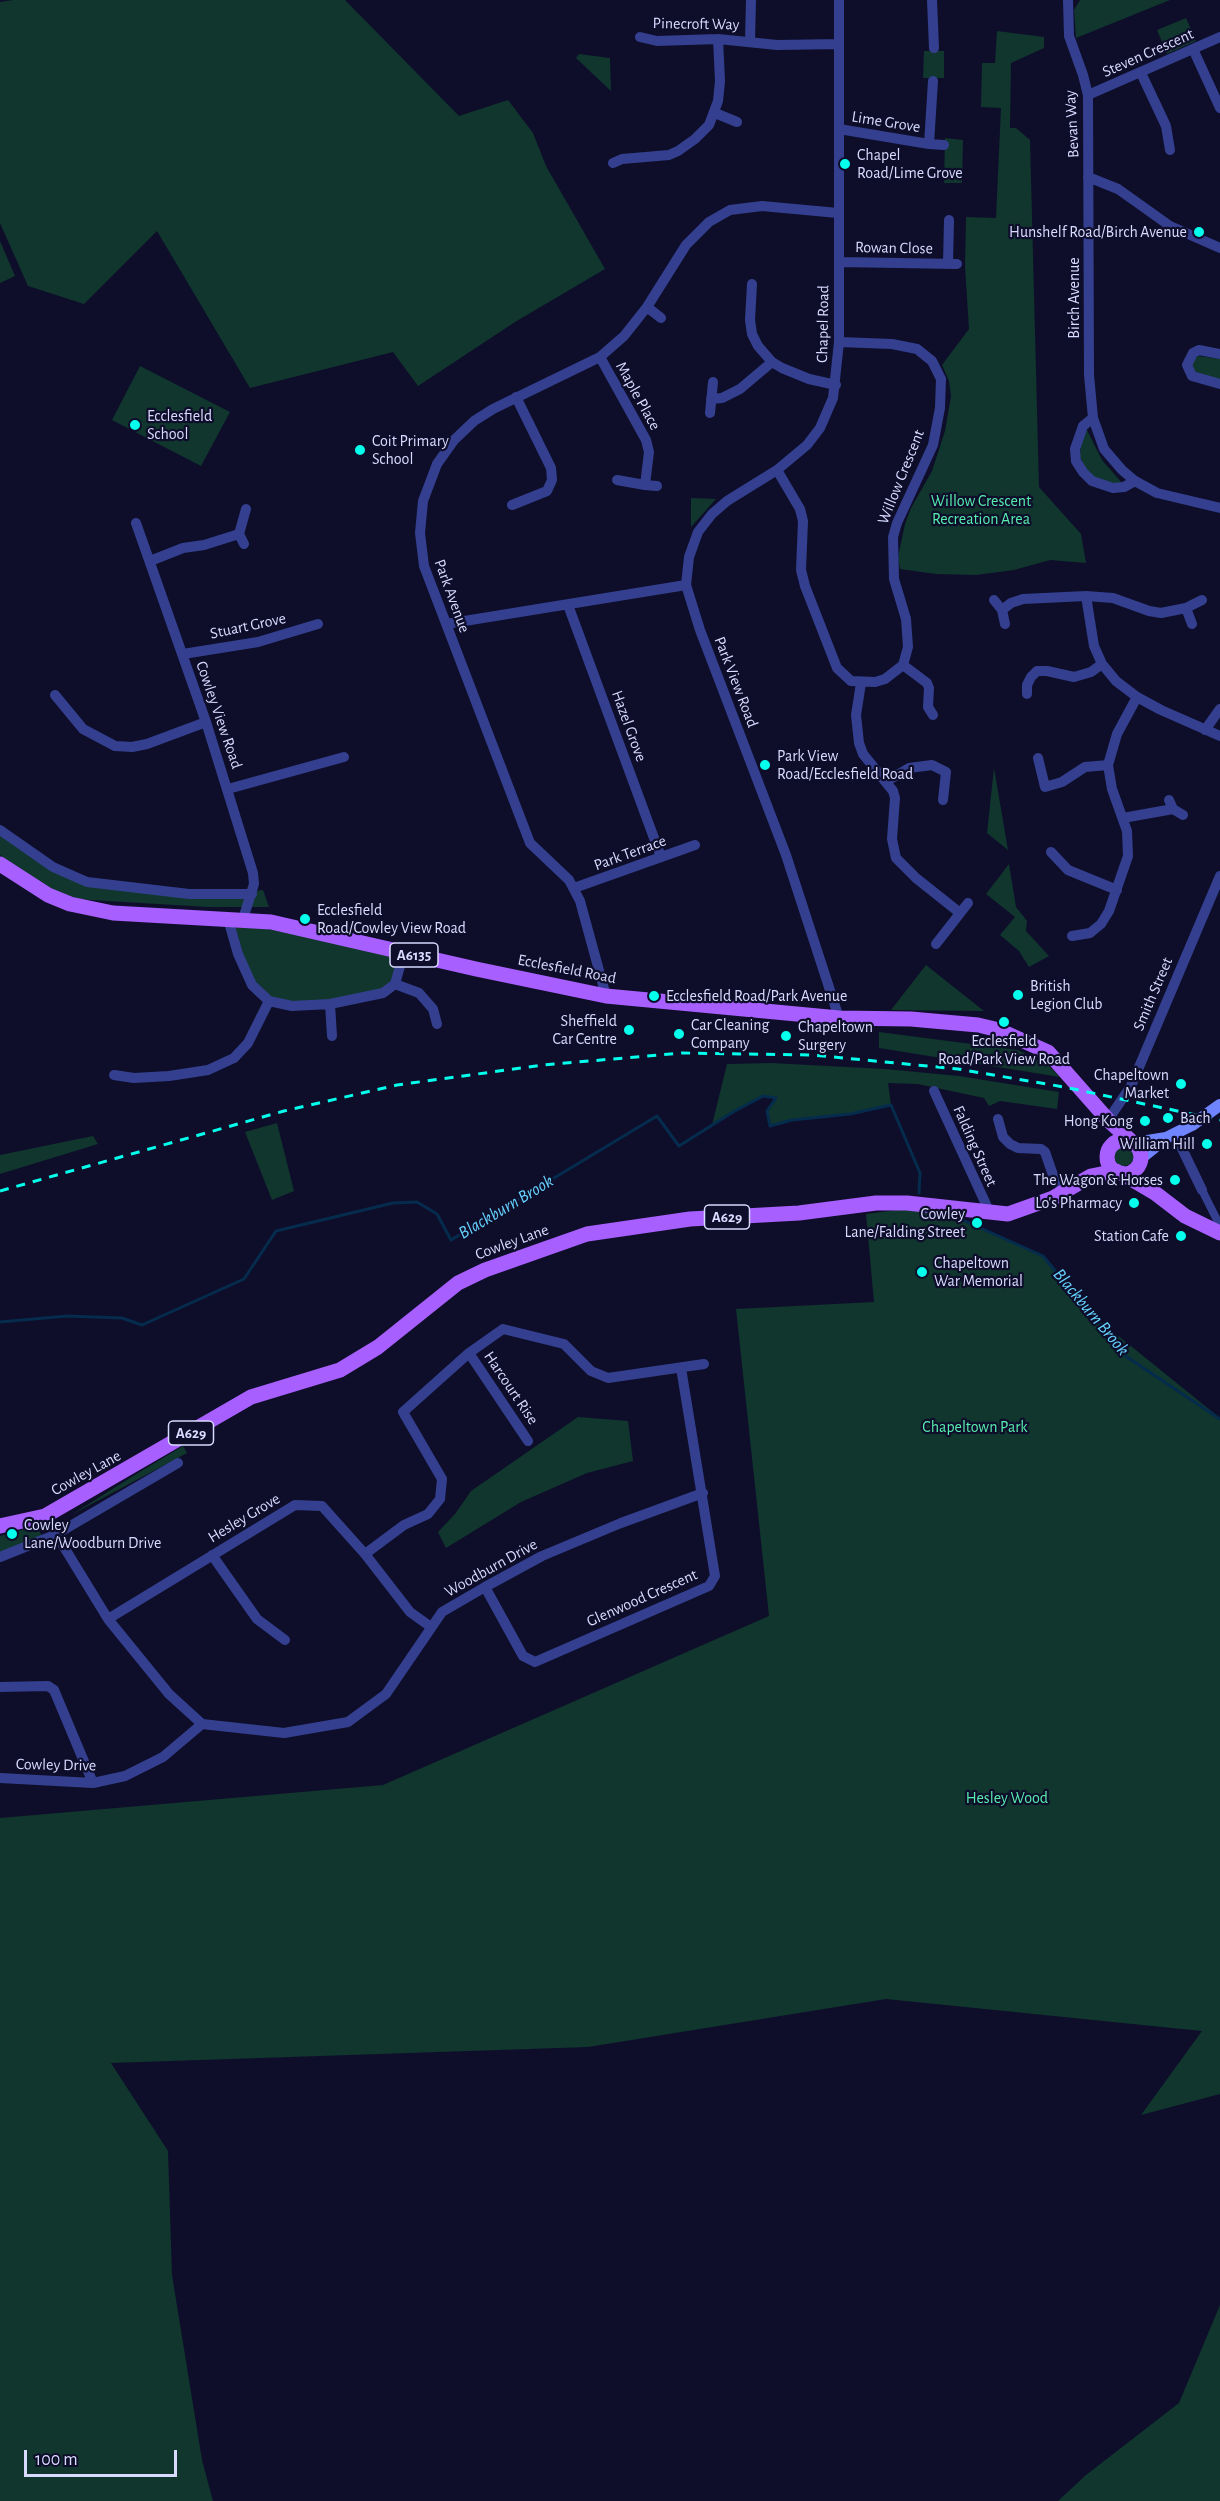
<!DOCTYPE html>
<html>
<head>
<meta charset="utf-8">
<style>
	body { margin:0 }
	#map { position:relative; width:1220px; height:2501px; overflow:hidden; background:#0e0e2b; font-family:"Alegreya Sans",sans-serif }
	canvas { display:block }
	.scale { position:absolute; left:24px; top:2450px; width:153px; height:27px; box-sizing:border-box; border:3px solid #d8daff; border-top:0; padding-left:8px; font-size:18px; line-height:21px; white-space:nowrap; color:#d8daff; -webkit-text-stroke:4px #0e0e2b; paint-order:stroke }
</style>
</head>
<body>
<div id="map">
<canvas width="1220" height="2501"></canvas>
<div class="scale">100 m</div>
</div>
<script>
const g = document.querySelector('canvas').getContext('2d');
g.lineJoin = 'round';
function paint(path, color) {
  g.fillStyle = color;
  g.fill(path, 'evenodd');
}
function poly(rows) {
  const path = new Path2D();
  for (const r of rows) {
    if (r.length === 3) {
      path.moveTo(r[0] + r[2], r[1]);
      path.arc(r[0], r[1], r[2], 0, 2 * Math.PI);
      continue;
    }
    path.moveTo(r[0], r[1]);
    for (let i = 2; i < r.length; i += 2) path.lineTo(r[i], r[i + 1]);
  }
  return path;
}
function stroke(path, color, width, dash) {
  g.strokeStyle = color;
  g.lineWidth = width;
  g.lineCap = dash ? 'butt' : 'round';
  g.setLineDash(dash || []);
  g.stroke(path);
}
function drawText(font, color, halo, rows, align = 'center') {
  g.font = font + ' "Alegreya Sans",sans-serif';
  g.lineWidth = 4.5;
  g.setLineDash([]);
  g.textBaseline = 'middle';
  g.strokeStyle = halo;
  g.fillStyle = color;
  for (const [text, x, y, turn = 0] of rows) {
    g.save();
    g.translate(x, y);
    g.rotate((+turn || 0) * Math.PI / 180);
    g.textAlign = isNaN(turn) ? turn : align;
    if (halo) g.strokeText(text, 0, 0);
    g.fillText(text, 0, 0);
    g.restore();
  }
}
paint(poly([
	[13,0,345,0,459,116,508,100,533,133,546,166,605,269,515,322,418,386,393,352,250,388,157,231,84,304,28,286,0,223,0,2],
	[1080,0,1170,0,1076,38,1074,10],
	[1186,18,1196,41,1167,54,1157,30],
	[997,31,1044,37,1044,48,1011,63,1010,128,1016,128,1030,140,1039,487,1081,534,1086,563,1050,560,1014,570,976,575,936,574,900,569,898,557,905,524,911,508,932,471,945,431,951,396,949,381,942,365,969,329,965,266,966,217,996,218,1001,108,981,107,982,63,995,63],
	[924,51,944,51,944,78,923,78],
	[579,54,610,58,611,91,576,58],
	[945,138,963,140,962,183,944,183],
	[0,241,15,276,0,283],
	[1198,356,1220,359,1220,379,1200,375,1193,371,1191,366,1193,360],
	[140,366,230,412,201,466,112,420],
	[1086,428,1102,460,1122,483,1108,483,1094,477,1084,467,1080,455,1081,444],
	[691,498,716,499,691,527],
	[994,768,1008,850,987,833],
	[0,835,55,872,190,898,263,890,269,907,208,907,74,899,50,890,24,874,0,855],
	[1009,864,1016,907,1027,921,1026,931,1049,956,1029,967,1019,951,1000,935,1015,917,986,894],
	[234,923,400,953,392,981,381,989,328,1000,292,1002,271,997,255,981,243,954],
	[926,965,984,1011,891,1010],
	[879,1032,1018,1050,1048,1065,1060,1077,879,1048],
	[771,1063,885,1069,959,1076,1059,1092,1057,1109,1000,1101,989,1106,984,1098,918,1084,888,1083,891,1105,850,1114,792,1120,770,1126,767,1111,776,1098,763,1096,712,1125,727,1064],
	[277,1123,294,1191,272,1200,245,1132],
	[93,1136,98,1144,0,1174,0,1155],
	[1124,1156,10],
	[905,1209,956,1217,1043,1256,1090,1313,1220,1418,1220,2094,1141,2115,1202,2031,886,1999,588,2047,111,2063,168,2151,172,2275,202,2460,213,2501,0,2501,0,1818,383,1785,769,1616,736,1309,874,1302,866,1214],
	[578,1417,628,1421,633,1461,587,1473,521,1502,446,1548,438,1532,455,1514,471,1491],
	[183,1446,187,1453,71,1515,143,1470],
	[36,1526,44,1539,0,1552,0,1536],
	[1220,2305,1220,2501,1058,2501,1086,2475,1179,2403]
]), '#10362e');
stroke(poly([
	[956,1217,1043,1256,1127,1357,1220,1419],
	[0,1322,67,1316,122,1318,142,1325,244,1279,276,1231,393,1203,417,1202,437,1214,451,1240,657,1116,679,1146,733,1112,763,1096,776,1098,767,1111,770,1126,792,1120,850,1114,891,1105,920,1173,919,1193]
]), '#052c4d', 3);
stroke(poly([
	[1202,1190,1220,1226]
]), '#34408f', 8);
stroke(poly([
	[932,0,934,48],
	[1068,0,1069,36,1083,75,1088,95,1089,375,1093,418,1104,449,1122,470,1135,481,1157,493,1220,508],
	[640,37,657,41,718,39,777,45,839,44],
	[750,41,751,0],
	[1193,49,1220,108],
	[1141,73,1166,126,1170,150],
	[1088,95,1220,37],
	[715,113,737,122],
	[839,129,929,144,933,81],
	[929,144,944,145],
	[613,163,622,159,669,155,678,151,695,139,709,125,718,101,720,81,718,39],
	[1088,177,1118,189,1170,226,1220,248],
	[839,262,957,264],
	[948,264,949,220],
	[752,284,750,320,752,334,758,346,772,362,782,368,809,379,836,385],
	[647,307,661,318],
	[1220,354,1199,350,1193,353,1187,365,1192,376,1220,384],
	[600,357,646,440,649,452,645,485,657,486],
	[711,399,722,398,740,389,772,362],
	[710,413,713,382],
	[1093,418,1083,426,1075,449,1076,461,1083,472,1092,481,1113,488,1124,487,1135,481],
	[777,470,800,509,803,521,801,570,805,586,837,668,851,681,875,682,885,679,903,665,908,647,906,619,894,579,893,537,897,523,933,445,940,408,941,379,932,361,917,349,892,344,839,342],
	[617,480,645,485],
	[512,505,547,491,552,480,551,468,516,397],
	[136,523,206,722,253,873,254,884,243,919],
	[239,534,246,509],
	[150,561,183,548,204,545,239,534,244,544],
	[1086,596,1094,646,1102,664,1116,681,1137,697,1161,710,1220,736],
	[994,600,1002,610,1005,624],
	[568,605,661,857],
	[1186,608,1192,624],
	[1002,610,1011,603,1023,599,1086,596,1113,598,1149,611,1161,613,1186,608,1202,600],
	[446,624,686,585],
	[183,654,258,642,318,624],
	[903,665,927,683,929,688,928,707,933,715],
	[861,683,856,715,859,743,863,754,893,791,895,798,892,839,896,858,916,878,960,913],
	[1027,694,1027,685,1031,677,1037,671,1047,671,1074,677,1091,672,1102,664],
	[55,695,83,729,115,746,132,747,147,744,206,722],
	[1205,730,1220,709],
	[1038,758,1045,787,1062,782,1085,767,1108,765],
	[887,781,909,768,932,765,946,772,943,800],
	[228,789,344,757],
	[1169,800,1173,809,1183,815],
	[1123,818,1173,809],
	[0,830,53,867,87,882,189,894,252,894],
	[1051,852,1068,870,1117,890],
	[574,888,695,845],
	[228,919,238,954,252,985,269,1001,292,1006,330,1004,383,993,395,984,404,952],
	[1072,936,1090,933,1101,924,1109,911,1128,856,1127,831,1112,789,1108,765,1117,734,1137,697],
	[936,944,968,903],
	[395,984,419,993,433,1009,437,1024],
	[606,996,580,901,569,880,530,843,424,566,420,533,423,501,437,464,454,440,474,421,493,409,600,357,624,336,647,307,686,245,709,222,730,210,762,206,838,213],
	[330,1004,332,1036],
	[839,1018,786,855,700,630,686,585,689,557,698,532,712,514,727,501,777,470,807,445,820,428,833,398,839,342,839,0],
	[114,1075,134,1078,169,1076,208,1070,234,1058,248,1043,269,1001],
	[934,1091,990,1213],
	[998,1119,1003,1137,1010,1144,1018,1148,1041,1149,1045,1152,1053,1175,1065,1192],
	[1108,1120,1131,1086,1220,876],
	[1175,1134,1202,1190],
	[469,1353,528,1441],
	[45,1516,108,1619,169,1694,202,1724,284,1733,348,1722,386,1694,442,1612,485,1587,542,1556,621,1523,703,1493],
	[365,1554,404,1525,428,1514,440,1499,442,1479,403,1412,469,1353,503,1329,564,1344,591,1371,608,1378,704,1364],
	[212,1555,257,1619,285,1640],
	[0,1557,55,1535,178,1463],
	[485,1587,523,1656,535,1662,709,1586,715,1576,681,1368],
	[108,1619,295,1505,322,1506,365,1554,410,1612,431,1627],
	[0,1687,48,1686,54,1690,93,1783],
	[0,1778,93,1783,125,1776,163,1757,202,1724]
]), '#34408f', 10);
stroke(poly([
	[1135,1143,1166,1138],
	[1141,1158,1166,1138,1192,1125,1220,1105]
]), '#6f84ff', 12);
stroke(poly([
	[0,864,48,895,70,904,113,913,271,922,476,969,606,996,839,1018,911,1019,978,1025,999,1030,1048,1052,1108,1120,1130,1140],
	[1124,1157,17],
	[1121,1173,1155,1193,1185,1216,1220,1233],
	[0,1526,45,1516,251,1397,340,1370,378,1347,458,1283,485,1270,587,1234,690,1219,799,1213,876,1203,907,1203,1008,1214,1053,1198,1091,1176,1116,1171]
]), '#a85fff', 15);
stroke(poly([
	[0,1191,284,1111,397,1085,543,1065,682,1053,812,1055,958,1069,1064,1087,1220,1120]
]), '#04ffed', 3, [9, 8]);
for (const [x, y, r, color] of [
	[845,164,6,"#04ffed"],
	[1199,232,6,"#04ffed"],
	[135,425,6,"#04ffed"],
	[360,450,6,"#04ffed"],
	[765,765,6,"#04ffed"],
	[305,919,6,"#04ffed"],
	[1018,995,6,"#04ffed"],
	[654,996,6,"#04ffed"],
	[1004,1022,6,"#04ffed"],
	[629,1030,6,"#04ffed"],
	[679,1034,6,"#04ffed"],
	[786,1036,6,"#04ffed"],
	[1181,1084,6,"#04ffed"],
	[1168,1118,6,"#04ffed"],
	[1145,1121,6,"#04ffed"],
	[1207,1144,6,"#04ffed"],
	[1175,1180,6,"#04ffed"],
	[1134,1203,6,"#04ffed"],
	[977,1223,6,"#04ffed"],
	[1181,1236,6,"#04ffed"],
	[922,1272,6,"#04ffed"],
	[12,1534,6,"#04ffed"]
]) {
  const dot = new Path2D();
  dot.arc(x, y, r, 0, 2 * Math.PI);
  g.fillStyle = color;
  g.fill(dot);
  stroke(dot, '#0e0e2b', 2);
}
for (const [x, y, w] of [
	[414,955,48],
	[727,1217,45],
	[191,1433,45]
]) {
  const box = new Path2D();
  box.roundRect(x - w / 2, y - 12, w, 24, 4.5);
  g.fillStyle = '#0e0e2b';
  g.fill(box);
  stroke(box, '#d8daff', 1.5);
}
drawText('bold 15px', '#d8daff', null, [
	["A6135",414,955],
	["A629",727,1217],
	["A629",191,1433]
]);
drawText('16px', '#d8daff', '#0e0e2b', [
	["Pinecroft Way",696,24,1],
	["Steven Crescent",1148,53,-24],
	["Lime Grove",886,122,9],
	["Bevan Way",1072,124,-93],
	["Rowan Close",894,248,1],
	["Birch Avenue",1074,298,-90],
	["Chapel Road",823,324,-89],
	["Maple Place",638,396,61],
	["Willow Crescent",901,477,-68],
	["Park Avenue",452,596,70],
	["Stuart Grove",248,626,-12],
	["Park View Road",736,682,69],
	["Cowley View Road",219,715,71],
	["Hazel Grove",629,726,70],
	["Park Terrace",630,853,-20],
	["Ecclesfield Road",567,969,11],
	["Smith Street",1153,994,-67],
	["Falding Street",975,1146,66],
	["Cowley Lane",512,1242,-20],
	["Harcourt Rise",511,1388,56],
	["Cowley Lane",86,1473,-29],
	["Hesley Grove",244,1518,-31],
	["Woodburn Drive",491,1568,-29],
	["Glenwood Crescent",642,1598,-24],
	["Cowley Drive",56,1765,1]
]);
drawText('16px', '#d8daff', '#0e0e2b', [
	["Chapel",857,155],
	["Road/Lime Grove",857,173],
	["Hunshelf Road/Birch Avenue",1187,232,"right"],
	["Ecclesfield",147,416],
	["School",147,434],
	["Coit Primary",372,441],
	["School",372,459],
	["Park View",777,756],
	["Road/Ecclesfield Road",777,774],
	["Ecclesfield",317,910],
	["Road/Cowley View Road",317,928],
	["British",1030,986],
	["Legion Club",1030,1004],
	["Ecclesfield Road/Park Avenue",666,996],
	["Sheffield",617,1021,"right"],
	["Car Centre",617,1039,"right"],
	["Car Cleaning",691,1025],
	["Company",691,1043],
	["Chapeltown",798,1027],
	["Surgery",798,1045],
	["Ecclesfield",1004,1041,"center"],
	["Road/Park View Road",1004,1059,"center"],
	["Chapeltown",1169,1075,"right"],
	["Market",1169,1093,"right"],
	["Bach",1180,1118],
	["Hong Kong",1133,1121,"right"],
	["William Hill",1195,1144,"right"],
	["The Wagon & Horses",1163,1180,"right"],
	["Lo's Pharmacy",1122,1203,"right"],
	["Cowley",965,1214,"right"],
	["Lane/Falding Street",965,1232,"right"],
	["Station Cafe",1169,1236,"right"],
	["Chapeltown",934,1263],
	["War Memorial",934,1281],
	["Cowley",24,1525],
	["Lane/Woodburn Drive",24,1543]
], 'left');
drawText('16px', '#56edad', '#0e0e2b', [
	["Willow Crescent",981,501],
	["Recreation Area",981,519],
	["Chapeltown Park",975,1427],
	["Hesley Wood",1007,1798]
]);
drawText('italic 18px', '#66d3ff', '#0e0e2b', [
	["Blackburn Brook",506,1207,-31],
	["Blackburn Brook",1091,1312,50]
]);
</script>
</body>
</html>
